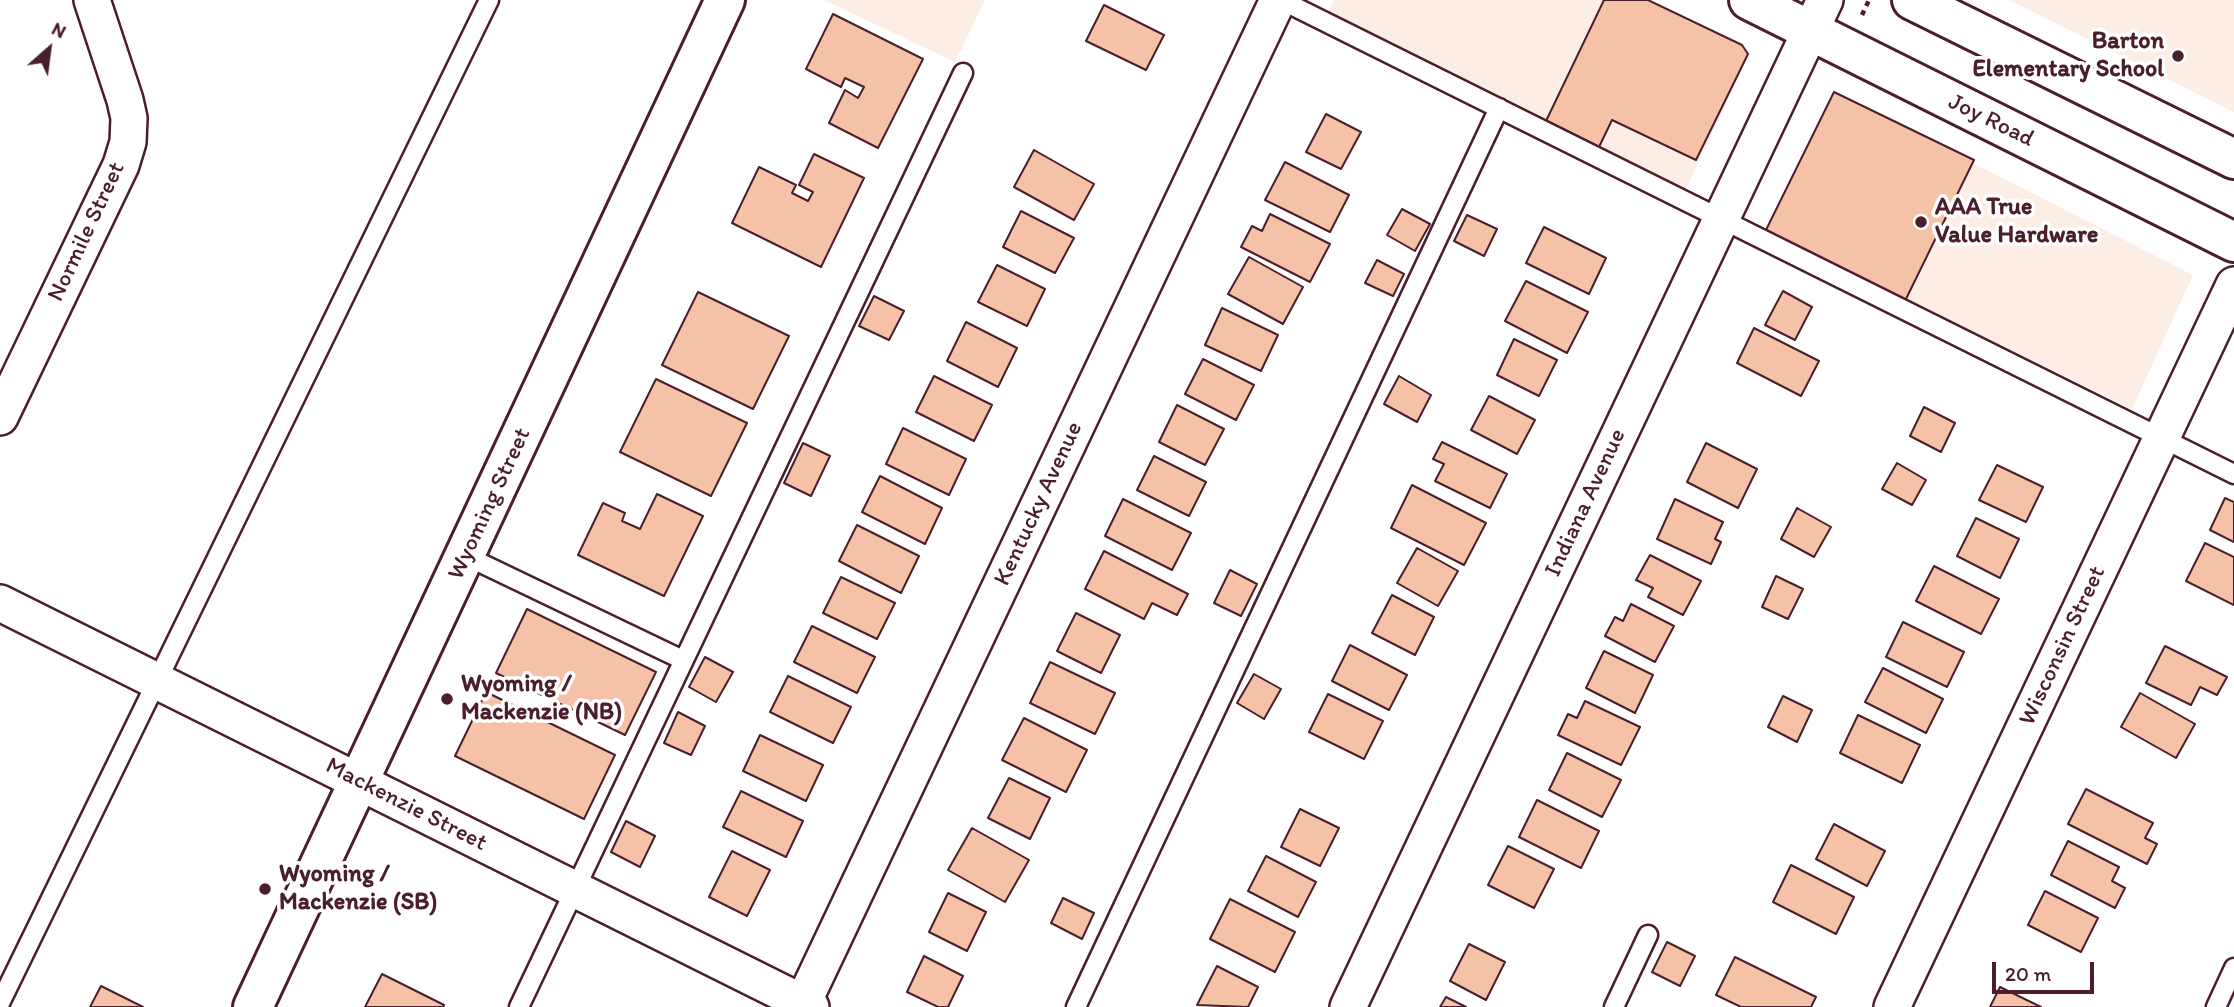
<!DOCTYPE html>
<html>
<head>
<meta charset="utf-8">
<style>
	body { margin:0 }
	#map { position:relative; width:2234px; height:1007px; overflow:hidden; background:#fff; font-family:Itim,sans-serif }
	canvas { display:block }
	.north { position:absolute; left:14px; top:14px; width:70px; height:70px; -webkit-text-stroke:5px #fff; paint-order:stroke; rotate:28deg; font-size:19px; font-weight:700; line-height:28px; text-align:center; color:#4a1f2b }
	.north::after { content:''; display:block; margin:auto; width:24px; height:32px; background:#4a1f2b; clip-path:polygon(50% 0,100% 100%,50% 72%,0 100%) }
	.scale { position:absolute; left:1992px; top:962px; width:102px; height:32px; box-sizing:border-box; border:4px solid #4a1f2b; border-top:0; padding-left:9px; font-size:21px; line-height:24px; white-space:nowrap; color:#4a1f2b; -webkit-text-stroke:5px #fff; paint-order:stroke }
</style>
</head>
<body>
<div id="map">
<canvas width="2234" height="1007"></canvas>
<div class="north">N</div>
<div class="scale">20 m</div>
</div>
<script>
const g = document.querySelector('canvas').getContext('2d');
g.lineJoin = 'round';
function paint(path, color) {
  g.fillStyle = color;
  g.fill(path, 'evenodd');
}
function poly(rows) {
  const path = new Path2D();
  for (const r of rows) {
    path.moveTo(r[0], r[1]);
    for (let i = 2; i < r.length; i += 2) path.lineTo(r[i], r[i + 1]);
  }
  return path;
}
function stroke(path, color, width, dash) {
  g.strokeStyle = color;
  g.lineWidth = width;
  g.lineCap = dash ? 'butt' : 'round';
  g.setLineDash(dash || []);
  g.stroke(path);
}
function drawText(font, color, halo, rows, align = 'center') {
  g.font = font + ' Itim,sans-serif';
  g.lineWidth = 7;
  g.setLineDash([]);
  g.textBaseline = 'middle';
  g.strokeStyle = halo;
  g.fillStyle = color;
  for (const [text, x, y, turn = 0] of rows) {
    g.save();
    g.translate(x, y);
    g.rotate((+turn || 0) * Math.PI / 180);
    g.textAlign = isNaN(turn) ? turn : align;
    if (halo) g.strokeText(text, 0, 0);
    g.fillText(text, 0, 0);
    g.restore();
  }
}
paint(poly([
	[824,0,985,0,955,62],
	[1334,0,1642,0,1740,48,1745,63,1685,191,1328,13],
	[2009,0,2234,0,2234,112],
	[1837,94,2193,275,2132,409,1769,232]
]), '#fcede5');
const building = poly([
	[1604,0,1648,0,1742,45,1748,54,1696,160,1612,120,1599,147,1546,121,1604,0],
	[1104,5,1164,35,1146,70,1086,41,1104,5],
	[833,14,923,59,878,148,829,123,845,90,858,98,864,87,845,78,841,87,806,69,833,14],
	[1834,92,1974,160,1905,301,1765,232,1834,92],
	[1326,114,1361,132,1341,169,1306,152,1326,114],
	[1034,150,1094,184,1074,220,1014,187,1034,150],
	[814,154,864,178,821,267,732,223,759,167,796,185,792,193,808,201,813,192,799,185,814,154],
	[1285,162,1349,195,1330,232,1265,200,1285,162],
	[1402,209,1430,224,1415,251,1387,235,1402,209],
	[1021,211,1074,238,1055,273,1003,247,1021,211],
	[1270,214,1330,244,1310,282,1241,247,1252,226,1262,231,1270,214],
	[1467,215,1497,229,1484,256,1454,241,1467,215],
	[1544,227,1606,258,1589,294,1526,263,1544,227],
	[1249,257,1303,287,1283,324,1228,294,1249,257],
	[1377,260,1404,274,1393,296,1365,283,1377,260],
	[997,265,1045,289,1027,326,978,302,997,265],
	[1526,281,1588,312,1567,353,1505,321,1526,281],
	[1783,291,1812,307,1795,340,1765,325,1783,291],
	[698,292,789,336,753,409,662,365,698,292],
	[874,296,904,311,889,340,859,326,874,296],
	[1222,308,1278,335,1261,371,1205,345,1222,308],
	[966,322,1017,348,998,387,947,361,966,322],
	[1754,328,1819,361,1801,396,1737,363,1754,328],
	[1514,339,1557,360,1539,396,1497,375,1514,339],
	[1203,359,1254,385,1236,420,1185,394,1203,359],
	[934,376,992,405,974,441,916,412,934,376],
	[1399,376,1431,395,1417,422,1384,404,1399,376],
	[656,379,747,423,711,496,620,452,656,379],
	[1489,396,1535,420,1517,454,1471,430,1489,396],
	[1177,405,1224,429,1205,465,1159,442,1177,405],
	[1924,407,1955,423,1941,452,1910,436,1924,407],
	[903,428,966,459,949,495,886,464,903,428],
	[1442,442,1507,474,1490,508,1435,481,1444,464,1433,459,1442,442],
	[803,443,830,456,811,496,784,483,803,443],
	[1706,443,1757,469,1738,508,1687,482,1706,443],
	[1154,456,1206,482,1189,516,1137,490,1154,456],
	[1897,463,1926,480,1912,505,1882,489,1897,463],
	[1997,465,2043,487,2026,522,1979,500,1997,465],
	[880,476,942,508,925,544,862,512,880,476],
	[1412,485,1486,523,1464,565,1391,528,1412,485],
	[657,494,703,516,664,596,578,555,603,503,625,513,622,521,640,529,657,494],
	[2225,498,2234,502,2234,542,2210,530,2225,498],
	[1123,499,1191,533,1172,570,1105,536,1123,499],
	[1675,499,1723,522,1715,539,1721,542,1711,564,1657,539,1675,499],
	[1797,508,1831,527,1814,557,1781,539,1797,508],
	[1976,518,2019,539,2000,578,1957,556,1976,518],
	[857,525,919,556,901,593,839,561,857,525],
	[2205,543,2234,557,2234,605,2186,581,2205,543],
	[1417,548,1458,571,1438,606,1397,583,1417,548],
	[1104,551,1188,594,1177,615,1152,603,1144,619,1085,589,1104,551],
	[1650,555,1701,581,1683,615,1648,597,1653,588,1636,580,1650,555],
	[1934,566,1999,599,1981,634,1916,601,1934,566],
	[1230,570,1257,584,1241,616,1214,603,1230,570],
	[1776,576,1803,589,1788,619,1762,607,1776,576],
	[841,577,895,603,877,639,823,613,841,577],
	[1392,595,1434,617,1415,655,1372,633,1392,595],
	[1631,604,1674,626,1655,662,1605,636,1615,617,1623,621,1631,604],
	[527,609,656,672,625,735,496,673,527,609],
	[1076,613,1120,635,1101,673,1057,651,1076,613],
	[1903,622,1964,652,1947,687,1886,657,1903,622],
	[812,626,875,657,857,693,794,662,812,626],
	[1350,645,1407,675,1389,710,1332,681,1350,645],
	[2165,646,2227,677,2217,695,2200,687,2191,705,2146,683,2165,646],
	[1604,651,1653,675,1635,713,1586,688,1604,651],
	[705,657,733,672,716,702,689,687,705,657],
	[1050,662,1115,693,1095,734,1030,703,1050,662],
	[1883,668,1943,699,1926,733,1865,702,1883,668],
	[1254,674,1281,689,1264,719,1237,703,1254,674],
	[788,676,851,707,833,743,770,712,788,676],
	[486,692,615,755,584,819,455,756,486,692],
	[2140,693,2195,724,2176,758,2121,727,2140,693],
	[1328,694,1383,721,1364,759,1309,732,1328,694],
	[1783,696,1812,710,1797,742,1768,727,1783,696],
	[1585,701,1640,727,1621,765,1558,735,1568,714,1577,718,1585,701],
	[678,712,705,726,691,755,664,743,678,712],
	[1858,715,1920,745,1902,783,1840,753,1858,715],
	[1024,718,1087,750,1066,792,1002,760,1024,718],
	[760,735,823,765,806,801,743,771,760,735],
	[1567,753,1621,780,1602,817,1549,790,1567,753],
	[1009,778,1050,798,1030,839,988,818,1009,778],
	[2086,789,2153,823,2145,838,2157,844,2147,864,2068,824,2086,789],
	[741,791,803,821,786,857,723,827,741,791],
	[1537,800,1599,831,1581,868,1519,837,1537,800],
	[1300,809,1339,828,1320,866,1281,847,1300,809],
	[626,821,655,836,640,867,611,852,626,821],
	[1834,824,1885,851,1867,886,1816,859,1834,824],
	[972,828,1029,860,1005,902,948,870,972,828],
	[2068,841,2119,867,2112,881,2125,888,2115,908,2051,875,2068,841],
	[1508,846,1554,869,1534,908,1488,885,1508,846],
	[732,851,770,870,747,916,709,897,732,851],
	[1266,856,1316,882,1298,917,1248,891,1266,856],
	[1791,865,1854,897,1836,934,1773,902,1791,865],
	[2045,891,2098,918,2081,952,2028,925,2045,891],
	[948,893,986,912,967,951,929,932,948,893],
	[1063,898,1094,913,1082,939,1051,923,1063,898],
	[1230,899,1295,932,1275,972,1210,939,1230,899],
	[1667,942,1695,956,1680,986,1652,972,1667,942],
	[1469,944,1505,962,1486,1000,1450,981,1469,944],
	[924,956,963,976,948,1007,938,1007,907,992,924,956],
	[1735,957,1816,997,1811,1007,1741,1007,1716,995,1735,957],
	[1217,966,1258,987,1248,1007,1197,1005,1217,966],
	[382,974,444,1005,443,1007,365,1007,382,974],
	[101,986,143,1007,90,1007,101,986],
	[2000,987,2041,1007,1990,1007,2000,987],
	[1446,997,1466,1007,1440,1007,1446,997]
]);
paint(building, '#f6c2a7');
stroke(building, '#4a1f2b', 2);
const lane = poly([
	[1281,0,2234,474],
	[466,556,683,660],
	[0,1003,489,0],
	[519,1007,963,73],
	[1076,1007,1499,108],
	[1614,1007,1648,935],
	[2216,1007,2234,968]
]);
const street = poly([
	[0,417,121,165,128,142,129,118,125,100,92,0],
	[0,603,811,1007],
	[801,1007,1278,0],
	[1348,1007,1825,0],
	[1892,1007,2234,285]
]);
const secondary = poly([
	[1749,0,2234,242],
	[1912,0,2234,159],
	[253,1007,725,0]
]);
stroke(lane, '#4a1f2b', 23);
stroke(street, '#4a1f2b', 40);
stroke(secondary, '#4a1f2b', 44);
stroke(poly([
	[1862,15,1869,0]
]), '#4a1f2b', 4.5, [5, 5]);
stroke(lane, '#fff', 18);
stroke(street, '#fff', 35);
stroke(secondary, '#fff', 38);
for (const [x, y, r, color] of [
	[2178,56,7,"#4a1f2b"],
	[1921,222,7,"#4a1f2b"],
	[447,699,7,"#4a1f2b"],
	[265,889,7,"#4a1f2b"]
]) {
  const dot = new Path2D();
  dot.arc(x, y, r, 0, 2 * Math.PI);
  g.fillStyle = color;
  g.fill(dot);
  stroke(dot, '#fff', 2.5);
}
drawText('bold 24px', '#4a1f2b', '#fff', [
	["Barton",2164,42,"right"],
	["Elementary School",2164,70,"right"],
	["AAA True",1935,208],
	["Value Hardware",1935,236],
	["Wyoming /",461,685],
	["Mackenzie (NB)",461,713],
	["Wyoming /",279,875],
	["Mackenzie (SB)",279,903]
], 'left');
drawText('24px', '#4a1f2b', '#fff', [
	["Joy Road",1991,121,26],
	["Normile Street",87,232,-65],
	["Indiana Avenue",1586,503,-65],
	["Wyoming Street",490,504,-65],
	["Kentucky Avenue",1039,504,-65],
	["Wisconsin Street",2063,646,-65],
	["Mackenzie Street",406,805,27]
]);
</script>
</body>
</html>
